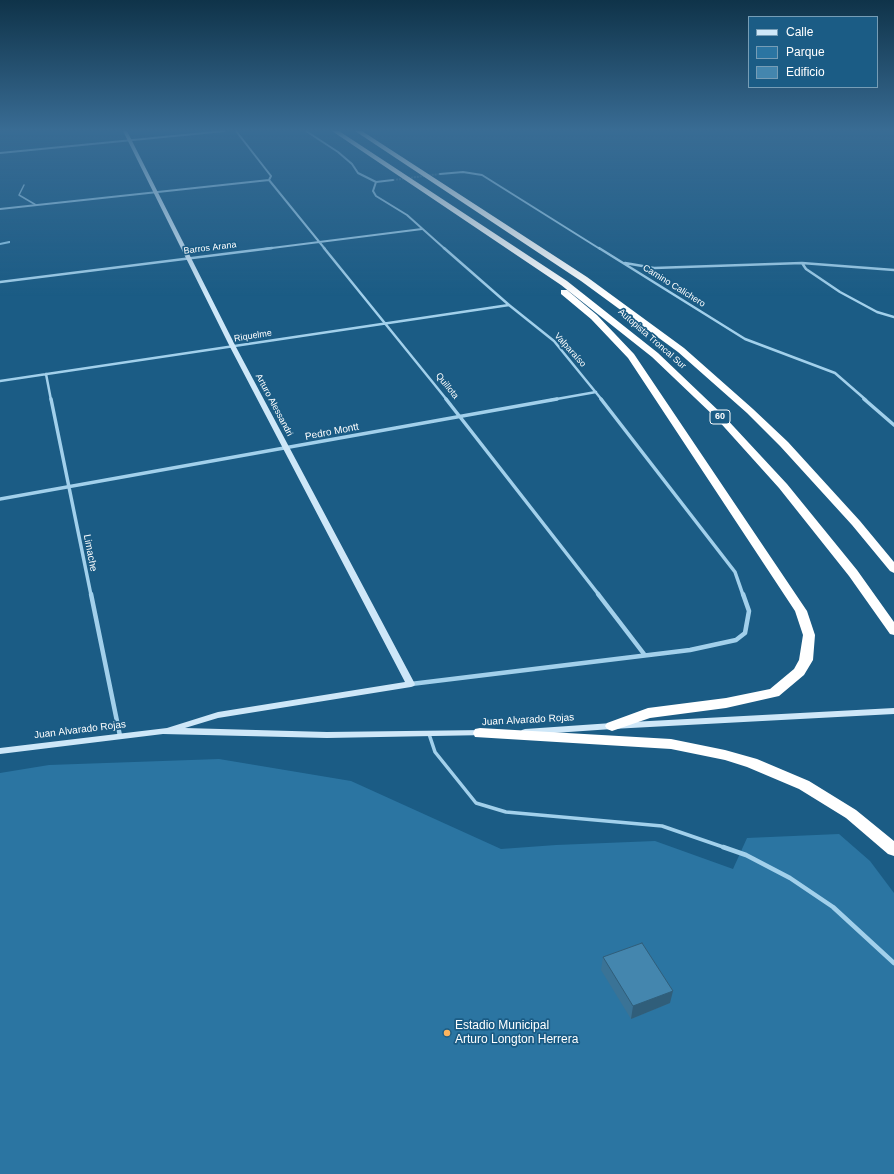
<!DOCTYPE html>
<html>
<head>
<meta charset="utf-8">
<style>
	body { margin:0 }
	#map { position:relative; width:894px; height:1174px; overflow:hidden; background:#1b5c85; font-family:Arial,sans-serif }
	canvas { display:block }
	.legend { position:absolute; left:748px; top:16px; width:130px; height:72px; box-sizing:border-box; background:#1b5c85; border:1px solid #769db6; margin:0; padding:5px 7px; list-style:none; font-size:12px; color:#fff }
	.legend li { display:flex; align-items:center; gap:8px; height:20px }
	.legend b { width:20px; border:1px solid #769db6 }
</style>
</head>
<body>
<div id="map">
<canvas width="894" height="1174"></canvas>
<ul class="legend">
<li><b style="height:5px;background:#cee7f8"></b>Calle</li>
<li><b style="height:11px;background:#2b75a2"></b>Parque</li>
<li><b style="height:11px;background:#4486ae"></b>Edificio</li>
</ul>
</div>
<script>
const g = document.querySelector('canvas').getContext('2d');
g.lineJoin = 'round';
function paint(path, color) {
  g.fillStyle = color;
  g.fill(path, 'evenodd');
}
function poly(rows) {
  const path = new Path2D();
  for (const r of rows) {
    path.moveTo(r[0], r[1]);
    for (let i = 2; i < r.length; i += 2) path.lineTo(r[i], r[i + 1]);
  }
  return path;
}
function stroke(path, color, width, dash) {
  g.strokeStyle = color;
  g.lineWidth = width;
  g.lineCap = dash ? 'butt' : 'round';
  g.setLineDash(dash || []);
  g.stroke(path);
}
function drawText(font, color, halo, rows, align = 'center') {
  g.font = font + ' Arial,sans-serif';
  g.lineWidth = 3.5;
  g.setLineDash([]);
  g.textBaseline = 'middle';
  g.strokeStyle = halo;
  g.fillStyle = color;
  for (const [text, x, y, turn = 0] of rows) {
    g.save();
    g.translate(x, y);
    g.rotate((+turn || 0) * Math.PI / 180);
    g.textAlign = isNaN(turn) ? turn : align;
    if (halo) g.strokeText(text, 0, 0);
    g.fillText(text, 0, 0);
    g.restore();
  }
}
paint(poly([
	[219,759,351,781,501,849,556,845,655,841,733,869,747,838,839,834,870,861,894,893,894,1174,0,1174,0,773,49,765]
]), '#2b75a2');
paint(poly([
	[9,241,10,241,10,243,0,245,0,243,9,241]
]), '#95cded');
stroke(poly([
	[393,180,440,174]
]), '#3d7497', 2, [2, 1]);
stroke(poly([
	[24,185,19,195,36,205]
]), '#a2d0eb', 1.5);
stroke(poly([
	[429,734,435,752,476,803,506,812,662,826,726,848]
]), '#a2d0eb', 3.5);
stroke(poly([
	[723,847,746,855,790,878,833,907,894,963]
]), '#a2d0eb', 4.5);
stroke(poly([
	[236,131,271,176,269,180,325,249],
	[306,131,338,152,352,164,358,173,376,182,373,191,376,196,407,215,445,249],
	[0,153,225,131],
	[440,174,463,172,482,175,600,249],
	[376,182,393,180],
	[0,209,269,180],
	[264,249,422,229]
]), '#a2d0eb', 2);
stroke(poly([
	[324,248,447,400],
	[444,248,509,305,554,341,602,400],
	[599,248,745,339,835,373,866,400],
	[625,263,654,268,802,263,894,270],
	[802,263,806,269,840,292,877,312,894,317],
	[0,282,272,248],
	[46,374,51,400],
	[0,381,509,305],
	[551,400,596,392]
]), '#a2d0eb', 2.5);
stroke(poly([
	[51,399,91,595],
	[446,399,599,595],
	[601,399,735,572,743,595],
	[864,399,894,425],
	[0,499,557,399]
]), '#a2d0eb', 3.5);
stroke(poly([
	[91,594,120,736],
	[598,594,644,654],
	[411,684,690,650,736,640,745,633,749,611,743,594]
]), '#a2d0eb', 4.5);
paint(poly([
	[123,131,127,131,236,347,415,684,414,686,411,687,218,718,185,728,327,732,484,730,487,731,489,733,487,735,327,738,163,734,0,754,0,748,167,728,218,712,405,682,230,347,123,131],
	[894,708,894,714,612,729,525,735,522,734,520,732,522,730,525,729,612,723,894,708]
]), '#cee7f8');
paint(poly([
	[332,131,339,131,567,281,658,353,722,414,787,484,857,570,894,622,894,635,890,634,849,576,779,488,716,418,652,357,561,285,332,131],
	[355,131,362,131,587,277,684,348,753,409,788,442,860,521,894,562,894,573,890,571,852,525,780,446,747,413,678,352,581,281,355,131],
	[561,290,567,290,597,315,634,354,807,611,815,635,813,660,804,675,779,696,726,708,650,718,612,731,607,729,605,726,607,723,648,708,726,698,770,689,794,669,799,660,803,635,795,611,628,358,591,319,561,294,561,290],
	[480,728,671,739,725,750,757,759,809,781,856,810,894,841,894,856,888,854,846,818,799,789,747,767,725,760,671,749,475,737,473,733,475,729,480,728]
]), '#fff');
paint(poly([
	[603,957,670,1003,631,1019,601,970]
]), '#3a7396');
paint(poly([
	[673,991,670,1003,631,1019,633,1006]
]), '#305e7a');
const building = poly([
	[642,943,673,991,633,1006,603,957,642,943]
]);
paint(building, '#4486ae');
stroke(building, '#305e7a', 1);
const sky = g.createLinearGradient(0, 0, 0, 296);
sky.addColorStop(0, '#0f3349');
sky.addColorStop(0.44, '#396c94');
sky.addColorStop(1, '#396c9400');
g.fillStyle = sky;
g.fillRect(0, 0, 894, 296);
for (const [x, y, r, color] of [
	[447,1033,4,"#fdb45e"]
]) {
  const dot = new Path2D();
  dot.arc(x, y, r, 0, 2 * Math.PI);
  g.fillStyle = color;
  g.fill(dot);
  stroke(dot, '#1b5c85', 1.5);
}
drawText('9px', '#fff', '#1b5c85', [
	["Barros Arana",210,248,-7],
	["Camino Calichero",674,286,32],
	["Riquelme",253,336,-9],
	["Autopista Troncal Sur",652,339,41],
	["Valparaíso",570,350,48],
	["Quillota",447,386,51],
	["Arturo Alessandri",274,405,62]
]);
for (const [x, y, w] of [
	[720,417,20]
]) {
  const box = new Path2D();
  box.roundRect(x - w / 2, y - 7, w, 14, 3);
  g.fillStyle = '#1b5c85';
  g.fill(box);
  stroke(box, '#fff', 1);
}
drawText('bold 9px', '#fff', null, [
	["60",720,417]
]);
drawText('10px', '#fff', '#1b5c85', [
	["Pedro Montt",332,432,-11],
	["Limache",90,553,79],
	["Juan Alvarado Rojas",528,720,-3],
	["Juan Alvarado Rojas",80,730,-7]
]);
drawText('12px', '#fff', '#1b5c85', [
	["Estadio Municipal",455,1026],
	["Arturo Longton Herrera",455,1040]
], 'left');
</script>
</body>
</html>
